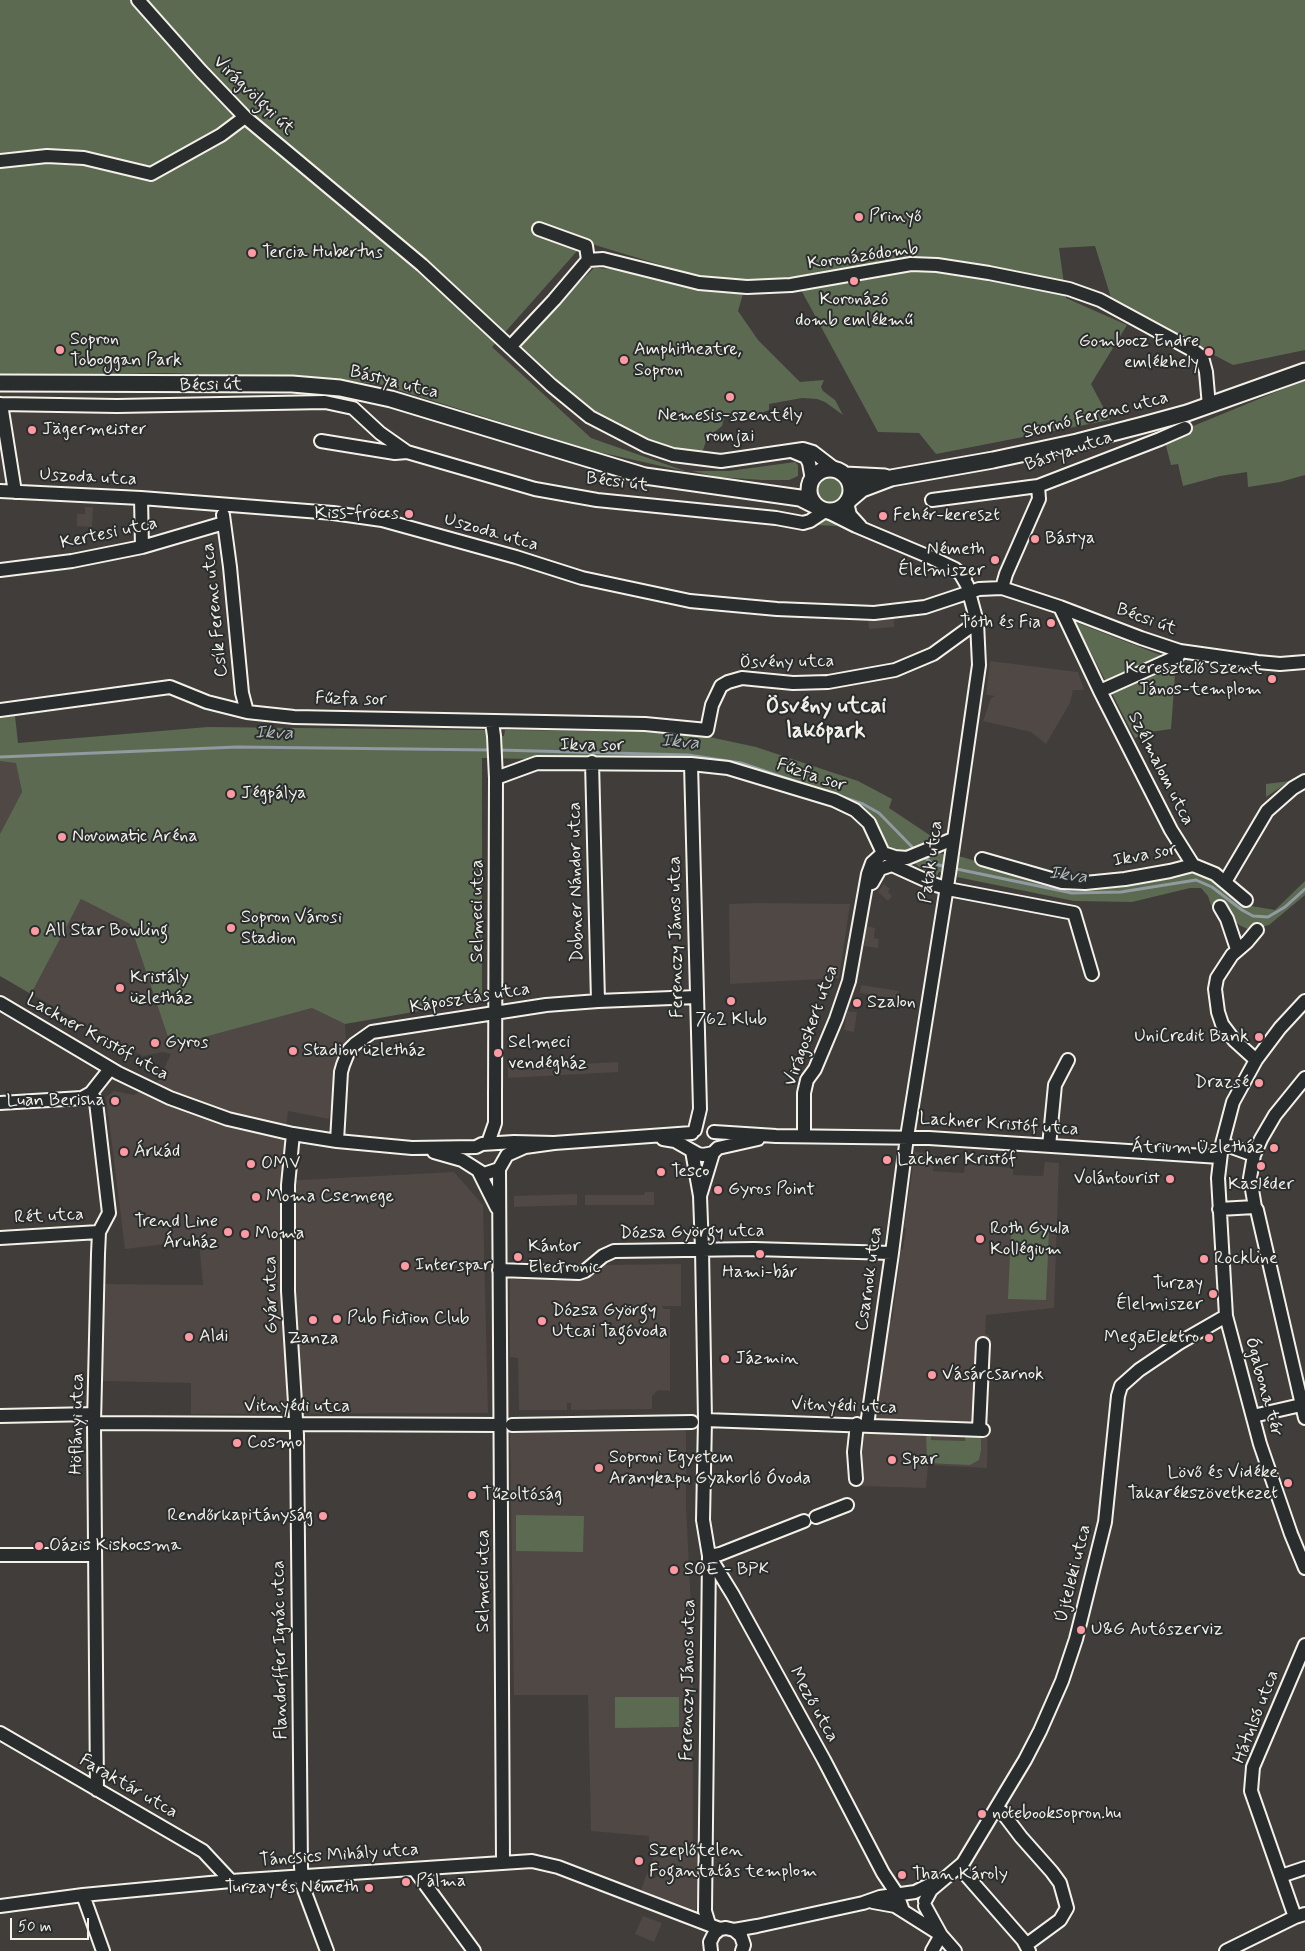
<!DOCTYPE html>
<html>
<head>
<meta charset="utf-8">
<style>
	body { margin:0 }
	#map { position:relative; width:1305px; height:1951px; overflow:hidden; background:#403d3b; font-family:Mynerve,sans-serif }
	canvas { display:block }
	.scale { position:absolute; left:10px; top:1918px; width:79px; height:22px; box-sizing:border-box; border:2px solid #f4f1e8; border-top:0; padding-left:6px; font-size:15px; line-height:18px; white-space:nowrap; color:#f4f1e8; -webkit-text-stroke:4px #2a2d2e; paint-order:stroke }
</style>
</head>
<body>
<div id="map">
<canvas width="1305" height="1951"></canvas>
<div class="scale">50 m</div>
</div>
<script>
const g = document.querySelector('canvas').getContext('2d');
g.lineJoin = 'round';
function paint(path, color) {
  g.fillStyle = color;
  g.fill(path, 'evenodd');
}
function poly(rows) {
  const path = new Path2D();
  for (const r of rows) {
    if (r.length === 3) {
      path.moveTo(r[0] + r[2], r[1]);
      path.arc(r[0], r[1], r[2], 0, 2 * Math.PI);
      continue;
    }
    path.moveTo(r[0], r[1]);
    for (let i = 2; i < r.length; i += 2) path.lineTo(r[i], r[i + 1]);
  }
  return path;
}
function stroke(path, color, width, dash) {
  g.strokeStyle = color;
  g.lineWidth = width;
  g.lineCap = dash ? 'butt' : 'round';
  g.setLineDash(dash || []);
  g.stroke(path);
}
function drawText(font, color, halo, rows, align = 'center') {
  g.font = font + ' Mynerve,sans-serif';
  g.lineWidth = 4;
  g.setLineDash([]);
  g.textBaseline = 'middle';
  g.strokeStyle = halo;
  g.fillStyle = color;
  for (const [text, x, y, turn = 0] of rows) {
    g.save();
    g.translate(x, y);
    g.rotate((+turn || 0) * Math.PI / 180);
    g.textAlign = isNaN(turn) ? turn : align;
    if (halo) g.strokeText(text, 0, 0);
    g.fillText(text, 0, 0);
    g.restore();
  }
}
paint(poly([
	[85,507,93,507,92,527,77,526,77,514,85,514],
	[894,617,894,627,869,629,868,619],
	[990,661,1078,672,1084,690,1073,690,1070,703,1046,744,1031,732,983,721,991,698,995,696,986,695],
	[0,761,16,762,22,792,0,834],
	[884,884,890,889,888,892,892,896,888,901,878,892],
	[81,899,130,924,171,1046,312,1008,345,1024,346,1042,340,1055,329,1119,288,1111,281,1181,454,1172,483,1205,488,1413,191,1414,191,1383,102,1381,103,1284,203,1285,199,1240,125,1249,106,1097,114,1091,134,1095,158,1081,171,1054,163,1052,143,1056,31,994],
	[758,903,850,904,839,978,730,984,729,904],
	[866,926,875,928,874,938,879,939,878,948,864,946],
	[861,985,899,991,898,999,860,993],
	[847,1011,857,1012,854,1032,844,1030],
	[618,1062,618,1072,508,1078,508,1068],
	[915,1152,935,1154,933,1171,964,1173,965,1164,1013,1168,1013,1175,1043,1176,1045,1162,1059,1163,1054,1308,986,1315,985,1334,989,1335,987,1468,928,1465,926,1488,861,1486,864,1429,885,1320,892,1321,901,1250,903,1249,906,1228,904,1227],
	[645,1192,654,1192,654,1205,585,1205,585,1195,644,1195],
	[577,1194,577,1205,514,1207,514,1196],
	[681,1264,681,1306,662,1306,663,1309,670,1309,670,1391,658,1390,652,1396,652,1409,571,1410,571,1403,567,1403,567,1410,519,1410,518,1358,510,1357,510,1279,570,1280,589,1278,604,1265],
	[686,1431,686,1507,693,1646,693,1856,701,1857,696,1911,641,1890,647,1873,653,1879,658,1875,657,1870,653,1868,652,1844,649,1844,649,1836,591,1831,588,1695,514,1695,510,1433],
	[643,1916,662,1923,654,1942,635,1934]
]), '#4f4844');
paint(poly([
	[0,0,1305,0,1305,350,1233,365,1112,301,1095,246,1059,248,1066,298,1127,325,1091,384,1110,420,936,454,919,433,878,432,800,288,743,294,738,311,758,340,800,382,824,380,821,387,823,391,835,400,843,415,825,402,817,399,802,398,769,404,769,410,733,423,728,417,724,418,722,426,707,438,703,450,695,457,624,432,575,402,521,347,543,319,594,268,616,269,740,293,711,280,585,242,492,347,591,438,688,472,594,451,379,384,317,378,166,373,0,376],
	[1305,380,1305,475,1280,482,1248,487,1247,472,1220,476,1183,486,1178,464,1171,465,1164,438],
	[795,462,798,465,798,476,789,480,762,480,718,477,692,471,729,471],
	[830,490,13],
	[825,519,833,522,837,526,816,525],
	[1075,622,1176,661,1171,729,1150,732,1135,738],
	[15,716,18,743,208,727,486,730,488,736,504,736,505,730,686,732,756,747,858,781,892,799,889,808,931,836,932,848,942,854,962,857,1062,887,1189,870,1214,877,1232,894,1251,906,1275,910,1305,881,1305,895,1269,925,1250,930,1241,926,1211,905,1208,896,1201,888,1190,888,1132,902,1074,901,957,877,958,875,939,872,937,876,933,876,885,844,853,808,681,762,482,758,482,1000,345,1024,312,1008,171,1046,130,924,81,899,31,994,0,976,0,834,22,792,16,763,0,761,0,718],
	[1290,781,1266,797,1266,784],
	[1011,1230,1049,1231,1046,1300,1008,1299],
	[926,1432,931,1432,931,1440,965,1441,966,1432,980,1434,981,1437,981,1450,979,1460,970,1465,927,1463],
	[516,1515,584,1516,583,1552,516,1551],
	[615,1697,679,1697,679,1727,615,1728]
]), '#5d6a52');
stroke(poly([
	[498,750,688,755,741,763,863,804,879,813,916,851],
	[0,757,237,747,492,750],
	[921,855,932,863,946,867],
	[952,868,1072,893,1121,892,1196,880,1212,887,1242,910,1253,916,1268,917,1285,907,1305,889]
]), '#909aa0', 3);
const minor = poly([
	[138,0,201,71,245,117,422,265,551,385,590,417,646,446,673,455,721,461,803,449,813,452,839,472],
	[0,161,47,156,84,158,151,174,221,135,245,117],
	[539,229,586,246,588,260,603,259,699,283,747,287,791,285,911,264,937,265,989,273,1069,289,1100,300,1194,351,1202,357,1206,372,1209,406],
	[510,347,554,300,588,260],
	[0,404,117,406,325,402,353,408,380,433,407,452,535,489,597,500,776,518,803,523,810,521,825,511],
	[1,404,15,492],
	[321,441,395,453,407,452],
	[794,452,806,457,809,463,812,480],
	[0,491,141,498,333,513,382,520,516,557,582,578,690,601,777,609,874,613,925,607,979,589,1002,588,1060,607,1141,638,1180,651,1258,662,1280,664,1305,662],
	[141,498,142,547],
	[849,500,848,507,850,515,860,526],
	[932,500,1038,486,1160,439,1185,428],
	[826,511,856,526,932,558,955,569,965,578],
	[223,515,230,567,242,693,247,712],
	[0,570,72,561,142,547,224,523],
	[1002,588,1006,574,1039,499,1038,486],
	[1060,607,1100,691,1171,830,1193,865],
	[1100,691,1178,656,1180,651],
	[0,710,170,687,207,702,247,712,294,717,645,724,707,730,712,705,721,686,728,682,742,678,793,683,828,682,895,670,933,654,977,622],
	[592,762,598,1001],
	[691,764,700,1109,695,1130],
	[496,778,537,763,691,764,728,768,834,800,855,810,869,823,883,853,895,857,907,858,953,839],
	[982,859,1062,882,1085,883,1125,879,1170,871,1193,865,1215,874,1246,900],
	[1225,882,1267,811,1293,788,1305,781],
	[872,883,880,869,892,865,936,885,953,890,1074,913,1092,974],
	[1220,907,1227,919,1237,949],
	[1305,1001,1280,1028,1256,1060,1233,1102,1222,1144,1218,1178,1226,1316,1260,1444,1291,1534,1305,1568],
	[0,1003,118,1073,170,1098,228,1119,293,1134,337,1141,412,1148,476,1147,482,1144,514,1142,554,1143],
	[1256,1060,1234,1040,1222,1024,1218,1012,1215,989,1217,978,1232,955,1247,942,1257,930],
	[1305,1078,1275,1115,1261,1139,1254,1155,1250,1178,1255,1207,1257,1210,1305,1418],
	[0,1103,82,1098,91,1093],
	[714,1132,776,1136,929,1138,1220,1157],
	[293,1134,288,1185,288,1291,297,1435,301,1867,303,1887,327,1951],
	[804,1136,804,1093,807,1080,815,1069,836,1019,849,981,868,874,872,863,883,853],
	[663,1139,675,1141,698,1154,703,1155,713,1153,718,1148,758,1139],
	[337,1141,341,1072,343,1065,349,1050,355,1044,372,1032,546,1005,598,1001,696,997],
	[488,1143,495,1123,495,1099,496,778,494,736,492,722],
	[1049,1146,1055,1085,1068,1060],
	[1229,1146,1254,1155],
	[692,1151,700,1196,702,1249,705,1420,703,1520,709,1556,705,1911,709,1924],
	[434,1152,462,1160,484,1174,499,1169,507,1155,525,1147,554,1143,692,1133],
	[499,1169,503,1862],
	[479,1172,497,1208],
	[700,1196,713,1153],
	[1219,1209,1255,1207],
	[0,1238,99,1232],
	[499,1270,579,1273,585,1271,603,1256,614,1251,754,1249,892,1253],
	[0,1416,94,1414],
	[1253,1416,1301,1405],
	[705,1420,983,1430],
	[94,1423,500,1425],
	[512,1425,692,1422],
	[867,1425,892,1253,907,1137,949,874,979,665,977,622,967,585,960,573],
	[979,1429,983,1344],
	[856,1479,854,1452,857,1424],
	[816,1517,847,1505],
	[0,1555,95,1555],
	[709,1556,733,1595,824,1760,883,1873,897,1894,903,1911],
	[709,1556,720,1554,804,1521],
	[0,1733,203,1851,231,1881],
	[97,1790,94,1423,98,1254,99,1232,109,1213,96,1102,91,1093,110,1069],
	[996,1809,1002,1812,1021,1837,1052,1872,1060,1883,1067,1908,1060,1920,1026,1945],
	[959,1867,1023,1940,1029,1951],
	[414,1869,474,1951],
	[1281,1876,1305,1868],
	[83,1895,103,1951],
	[925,1901,931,1890,963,1863,1025,1760,1040,1731,1062,1681,1076,1639,1105,1522,1118,1396,1121,1386,1139,1370,1179,1343,1226,1316],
	[873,1902,895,1906,941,1935],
	[0,1906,83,1895,231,1881,532,1861,558,1867,720,1929],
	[925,1906,941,1935,955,1951],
	[1295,1917,1251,1791,1253,1767,1305,1645],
	[734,1930,757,1926,863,1903,880,1897,915,1892,937,1881],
	[711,1951,710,1942,714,1934,720,1929,726,1928,734,1930,741,1936,744,1945,742,1951],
	[932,1951,941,1935],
	[1226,1951,1295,1917,1305,1914]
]);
const major = poly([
	[0,383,292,384,340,388,391,399,645,476,800,498,816,506],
	[830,490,21],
	[845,475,885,477],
	[849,500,862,489,891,478,993,460,1077,442,1143,425,1187,413,1305,371]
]);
stroke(minor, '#f4f1e8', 16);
stroke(major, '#f4f1e8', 19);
stroke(minor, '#2a2d2e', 12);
stroke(major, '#2a2d2e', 15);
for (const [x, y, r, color] of [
	[859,217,5,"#ff9aa2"],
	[252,253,5,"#ff9aa2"],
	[854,281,5,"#ff9aa2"],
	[60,350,5,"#ff9aa2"],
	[1209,352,5,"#ff9aa2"],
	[624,360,5,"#ff9aa2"],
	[730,397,5,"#ff9aa2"],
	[32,430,5,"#ff9aa2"],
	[409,514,5,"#ff9aa2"],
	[883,516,5,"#ff9aa2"],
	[1035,539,5,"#ff9aa2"],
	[995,560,5,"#ff9aa2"],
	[1051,623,5,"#ff9aa2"],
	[1272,679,5,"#ff9aa2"],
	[231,794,5,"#ff9aa2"],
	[62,837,5,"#ff9aa2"],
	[231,928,5,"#ff9aa2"],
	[35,931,5,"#ff9aa2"],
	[120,988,5,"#ff9aa2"],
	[731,1001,5,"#ff9aa2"],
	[857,1003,5,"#ff9aa2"],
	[1259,1037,5,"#ff9aa2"],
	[155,1043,5,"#ff9aa2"],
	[293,1051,5,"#ff9aa2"],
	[498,1053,5,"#ff9aa2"],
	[1259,1083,5,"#ff9aa2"],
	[115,1101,5,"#ff9aa2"],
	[1274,1148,5,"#ff9aa2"],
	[124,1152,5,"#ff9aa2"],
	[887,1160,5,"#ff9aa2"],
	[251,1164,5,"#ff9aa2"],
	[1261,1166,5,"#ff9aa2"],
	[661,1172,5,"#ff9aa2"],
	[1170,1179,5,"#ff9aa2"],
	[718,1190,5,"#ff9aa2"],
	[256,1197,5,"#ff9aa2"],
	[228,1232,5,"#ff9aa2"],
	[245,1234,5,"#ff9aa2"],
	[980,1239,5,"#ff9aa2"],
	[760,1254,5,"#ff9aa2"],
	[518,1257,5,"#ff9aa2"],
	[1204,1259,5,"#ff9aa2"],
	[405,1266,5,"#ff9aa2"],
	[1213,1294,5,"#ff9aa2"],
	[337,1319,5,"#ff9aa2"],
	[313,1320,5,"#ff9aa2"],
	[542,1321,5,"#ff9aa2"],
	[189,1337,5,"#ff9aa2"],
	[1209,1338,5,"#ff9aa2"],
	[725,1359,5,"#ff9aa2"],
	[932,1375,5,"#ff9aa2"],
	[237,1443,5,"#ff9aa2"],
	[892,1460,5,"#ff9aa2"],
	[599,1468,5,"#ff9aa2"],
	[1288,1483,5,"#ff9aa2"],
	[472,1495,5,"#ff9aa2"],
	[323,1516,5,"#ff9aa2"],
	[39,1546,5,"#ff9aa2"],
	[674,1570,5,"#ff9aa2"],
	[1081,1630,5,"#ff9aa2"],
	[982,1814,5,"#ff9aa2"],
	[639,1861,5,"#ff9aa2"],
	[902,1875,5,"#ff9aa2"],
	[406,1882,5,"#ff9aa2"],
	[369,1888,5,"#ff9aa2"]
]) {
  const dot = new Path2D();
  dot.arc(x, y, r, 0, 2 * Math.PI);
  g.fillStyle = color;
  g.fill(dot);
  stroke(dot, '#2a2d2e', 2);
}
drawText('18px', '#f4f1e8', '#2a2d2e', [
	["Virágvölgyi út",253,96,44],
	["Koronázódomb",863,257,-8],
	["Bástya utca",394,383,14],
	["Bécsi út",211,386,-1],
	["Stornó Ferenc utca",1096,416,-14],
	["Bástya utca",1069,452,-19],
	["Uszoda utca",88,478,3],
	["Bécsi út",617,483,7],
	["Uszoda utca",491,533,16],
	["Kertesi utca",109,534,-12],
	["Csík Ferenc utca",216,610,-96],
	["Bécsi út",1146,620,20],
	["Ösvény utca",787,663,-1],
	["Fűzfa sor",351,700,1],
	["Ikva sor",592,746],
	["Szélmalom utca",1160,769,63],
	["Fűzfa sor",811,776,18],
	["Ikva sor",1145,856,-11],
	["Patak utca",932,862,-82],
	["Dobner Nándor utca",577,882,-91],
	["Selmeci utca",478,911,-90],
	["Ferenczy János utca",677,937,-91],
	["Káposztás utca",470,999,-9],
	["Virágoskert utca",812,1026,-70],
	["Lackner Kristóf utca",97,1038,29],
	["Lackner Kristóf utca",999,1125,4],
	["Rét utca",49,1217,-3],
	["Dózsa György utca",692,1233,-1],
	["Csarnok utca",870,1279,-82],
	["Gyár utca",272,1295,-91],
	["Ógabona tér",1263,1387,75],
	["Vitnyédi utca",297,1407],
	["Vitnyédi utca",844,1407,2],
	["Höflányi utca",78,1424,-89],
	["Újteleki utca",1074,1574,-76],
	["Selmeci utca",484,1581,-90],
	["Flandorffer Ignác utca",281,1650,-91],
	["Ferenczy János utca",689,1680,-89],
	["Mező utca",813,1705,61],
	["Hátulsó utca",1257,1717,-69],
	["Faraktár utca",128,1787,30],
	["Táncsics Mihály utca",339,1856,-4]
]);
drawText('18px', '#f4f1e8', '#2a2d2e', [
	["Prinyő",869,217],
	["Tercia Hubertus",262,253],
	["Koronázó",854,300,"center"],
	["domb emlékmű",854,321,"center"],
	["Sopron",70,340],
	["Toboggan Park",70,361],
	["Gombocz Endre",1199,342,"right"],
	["emlékhely",1199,363,"right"],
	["Amphitheatre,",634,350],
	["Sopron",634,371],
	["Nemesis-szentély",730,416,"center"],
	["romjai",730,437,"center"],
	["Jägermeister",42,430],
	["Kiss-fröccs",399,514,"right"],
	["Fehér-kereszt",893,516],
	["Bástya",1045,539],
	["Németh",985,550,"right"],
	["Élelmiszer",985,571,"right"],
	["Tóth és Fia",1041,623,"right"],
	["Keresztelő Szent",1262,669,"right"],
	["János-templom",1262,690,"right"],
	["Jégpálya",241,794],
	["Novomatic Aréna",72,837],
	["Sopron Városi",241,918],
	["Stadion",241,939],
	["All Star Bowling",45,931],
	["Kristály",130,978],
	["üzletház",130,999],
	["Szalon",867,1003],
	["762 Klub",731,1020,"center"],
	["UniCredit Bank",1249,1037,"right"],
	["Gyros",165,1043],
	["Selmeci",508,1043],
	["vendégház",508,1064],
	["Stadion üzletház",303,1051],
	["Drazsé",1249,1083,"right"],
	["Luan Berisha",105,1101,"right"],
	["Átrium Üzletház",1264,1148,"right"],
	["Árkád",134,1152],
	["Lackner Kristóf",897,1160],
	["OMV",261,1164],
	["Tesco",671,1172],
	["Volántourist",1160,1179,"right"],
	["Kasléder",1261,1185,"center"],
	["Gyros Point",728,1190],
	["Moma Csemege",266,1197],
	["Trend Line",218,1222,"right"],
	["Áruház",218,1243,"right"],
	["Roth Gyula",990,1229],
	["Kollégium",990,1250],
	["Moma",255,1234],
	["Kántor",528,1247],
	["Electronic",528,1268],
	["Rockline",1214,1259],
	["Interspar",415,1266],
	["Hami-bár",760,1273,"center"],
	["Turzay",1203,1284,"right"],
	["Élelmiszer",1203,1305,"right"],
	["Dózsa György",552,1311],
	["Utcai Tagóvoda",552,1332],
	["Pub Fiction Club",347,1319],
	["Aldi",199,1337],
	["MegaElektro",1199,1338,"right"],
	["Zanza",313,1339,"center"],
	["Jázmin",735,1359],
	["Vásárcsarnok",942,1375],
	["Cosmo",247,1443],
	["Soproni Egyetem",609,1458],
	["Aranykapu Gyakorló Óvoda",609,1479],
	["Spar",902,1460],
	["Lövő és Vidéke",1278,1473,"right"],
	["Takarékszövetkezet",1278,1494,"right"],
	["Tűzoltóság",482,1495],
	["Rendőrkapitányság",313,1516,"right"],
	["Oázis Kiskocsma",49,1546],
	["SOE - BPK",684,1570],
	["U&G Autószerviz",1091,1630],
	["notebooksopron.hu",992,1814],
	["Szeplőtelen",649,1851],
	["Fogantatás templom",649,1872],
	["Than Károly",912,1875],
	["Pálma",416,1882],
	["Turzay és Németh",359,1888,"right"]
], 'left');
drawText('italic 19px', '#b1b7b8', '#2a2d2e', [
	["Ikva",274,734,1],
	["Ikva",680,743,4],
	["Ikva",1068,876,7]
]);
drawText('bold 22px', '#f4f1e8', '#2a2d2e', [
	["Ösvény utcai",826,707],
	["lakópark",826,732]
]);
</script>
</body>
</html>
